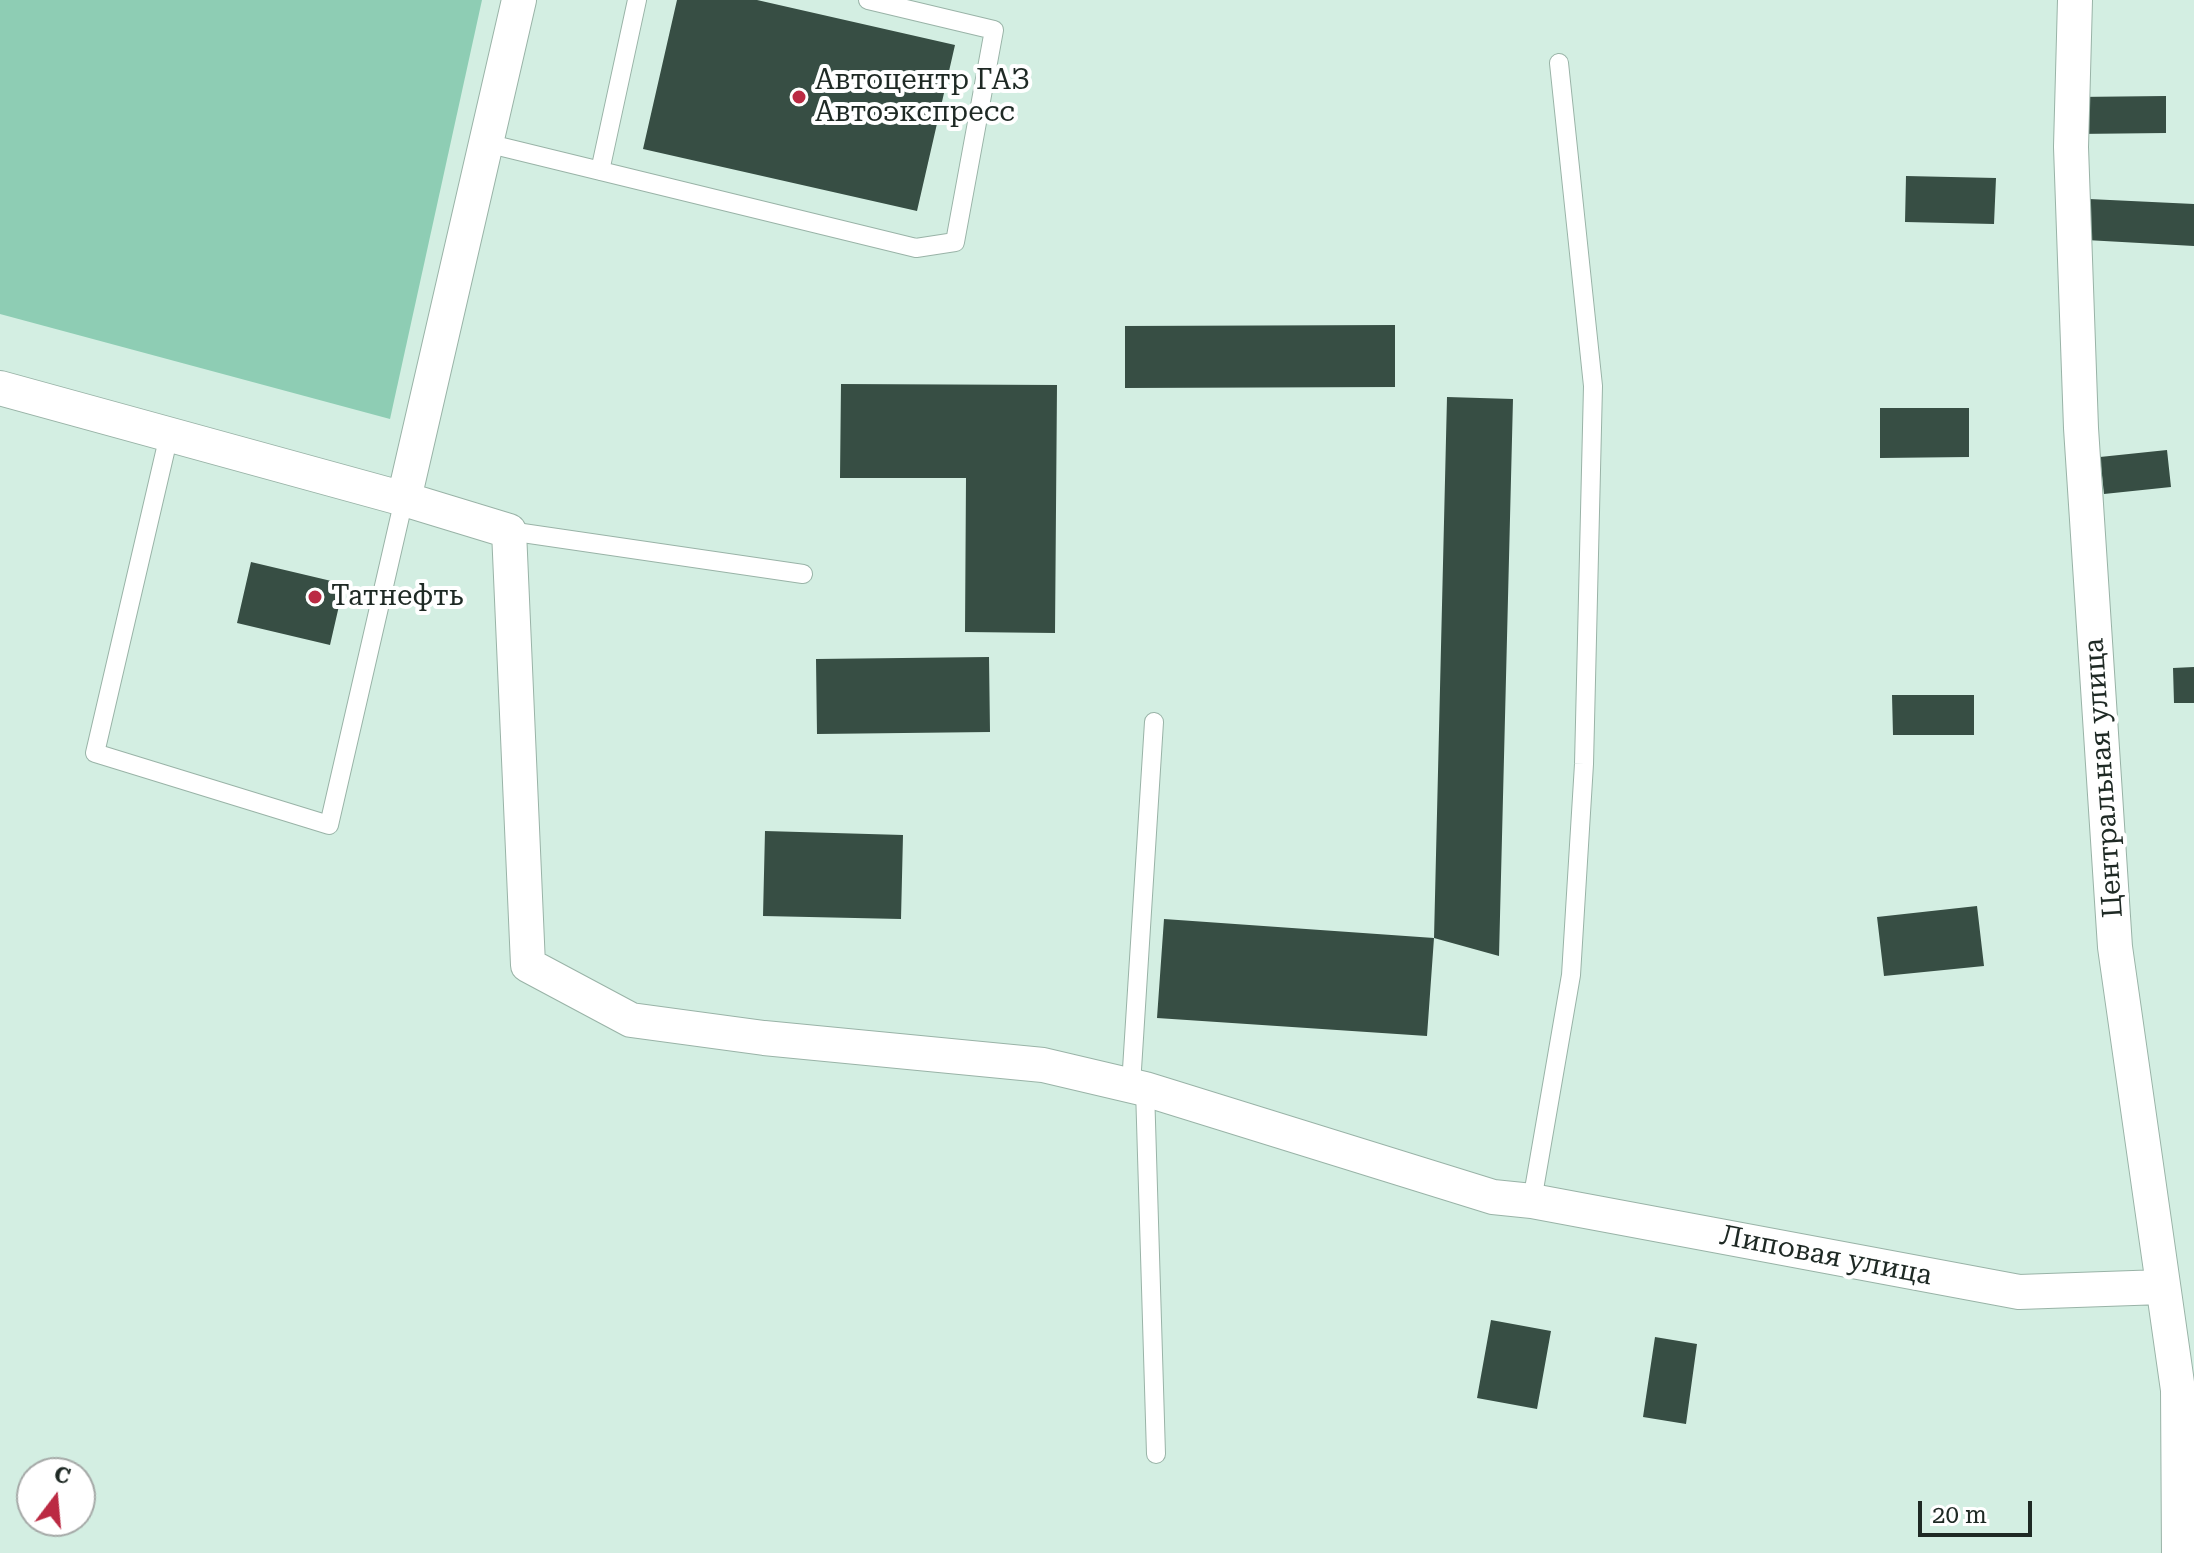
<!DOCTYPE html>
<html>
<head>
<meta charset="utf-8">
<style>
	body { margin:0 }
	#map { position:relative; width:2194px; height:1553px; overflow:hidden; background:#d3eee2; font-family:"Roboto Serif",serif }
	canvas { display:block }
	.north { position:absolute; left:16px; top:1457px; width:80px; height:80px; box-sizing:border-box; background:#fff; border:2px solid #a5a9a7; border-radius:50%; rotate:16deg; font-size:22px; font-weight:700; line-height:32px; text-align:center; color:#1e2924 }
	.north::after { content:''; display:block; margin:auto; width:28px; height:36px; background:#bb2a43; clip-path:polygon(50% 0,100% 100%,50% 72%,0 100%) }
	.scale { position:absolute; left:1918px; top:1501px; width:114px; height:36px; box-sizing:border-box; border:4px solid #1e2924; border-top:0; padding-left:10px; font-size:24px; line-height:28px; white-space:nowrap; color:#1e2924; -webkit-text-stroke:6px #fff; paint-order:stroke }
</style>
</head>
<body>
<div id="map">
<canvas width="2194" height="1553"></canvas>
<div class="north">С</div>
<div class="scale">20 m</div>
</div>
<script>
const g = document.querySelector('canvas').getContext('2d');
g.lineJoin = 'round';
function paint(path, color) {
  g.fillStyle = color;
  g.fill(path, 'evenodd');
}
function poly(rows) {
  const path = new Path2D();
  for (const r of rows) {
    path.moveTo(r[0], r[1]);
    for (let i = 2; i < r.length; i += 2) path.lineTo(r[i], r[i + 1]);
  }
  return path;
}
function stroke(path, color, width, dash) {
  g.strokeStyle = color;
  g.lineWidth = width;
  g.lineCap = dash ? 'butt' : 'round';
  g.setLineDash(dash || []);
  g.stroke(path);
}
function drawText(font, color, halo, rows, align = 'center') {
  g.font = font + ' "Roboto Serif",serif';
  g.lineWidth = 8;
  g.setLineDash([]);
  g.textBaseline = 'middle';
  g.strokeStyle = halo;
  g.fillStyle = color;
  for (const [text, x, y, turn = 0] of rows) {
    g.save();
    g.translate(x, y);
    g.rotate((+turn || 0) * Math.PI / 180);
    g.textAlign = isNaN(turn) ? turn : align;
    if (halo) g.strokeText(text, 0, 0);
    g.fillText(text, 0, 0);
    g.restore();
  }
}
paint(poly([
	[0,0,482,0,390,419,0,314]
]), '#8ecdb4');
paint(poly([
	[677,0,757,0,955,45,917,211,643,149],
	[2166,96,2166,133,2076,134,2076,97],
	[1906,176,1996,178,1994,224,1905,222],
	[2089,199,2194,204,2194,246,2086,240],
	[1395,325,1395,387,1125,388,1125,326],
	[841,384,1057,385,1055,633,965,632,966,478,840,478],
	[1447,397,1513,399,1499,956,1434,938],
	[1880,408,1969,408,1969,457,1880,458],
	[2167,450,2171,487,2104,494,2100,457],
	[251,562,344,584,330,645,237,623],
	[989,657,990,732,817,734,816,659],
	[2194,667,2194,703,2174,703,2173,668],
	[1892,695,1974,695,1974,735,1893,735],
	[765,831,903,835,901,919,763,916],
	[1977,906,1984,966,1884,976,1877,917],
	[1164,919,1434,938,1427,1036,1157,1018],
	[1491,1320,1551,1331,1537,1409,1477,1398],
	[1655,1337,1697,1344,1686,1424,1643,1417]
]), '#374e44');
const lane = poly([
	[486,143,916,248,955,242,994,30,868,0],
	[600,171,637,0],
	[169,435,95,753,329,825,404,499],
	[509,531,803,574],
	[1131,1085,1154,722],
	[1145,1089,1156,1454],
	[1532,1201,1571,975,1584,764,1593,386,1559,63]
]);
const street = poly([
	[2075,0,2071,147,2081,428,2115,947,2178,1390,2179,1553],
	[0,388,404,499,519,0],
	[404,499,509,531,528,965,631,1020,764,1038,1043,1065,1145,1089,1493,1197,1532,1201,2019,1292,2162,1287]
]);
stroke(lane, '#99b3a7', 20);
stroke(street, '#99b3a7', 36);
stroke(lane, '#fff', 18);
stroke(street, '#fff', 34);
for (const [x, y, r, color] of [
	[799,97,8,"#bb2a43"],
	[315,597,8,"#bb2a43"]
]) {
  const dot = new Path2D();
  dot.arc(x, y, r, 0, 2 * Math.PI);
  g.fillStyle = color;
  g.fill(dot);
  stroke(dot, '#fff', 3);
}
drawText('28px', '#1e2924', '#fff', [
	["Автоцентр ГАЗ",815,81],
	["Автоэкспресс",815,113],
	["Татнефть",331,597]
], 'left');
drawText('28px', '#1e2924', '#fff', [
	["Центральная улица",2104,778,-94],
	["Липовая улица",1826,1256,11]
]);
</script>
</body>
</html>
